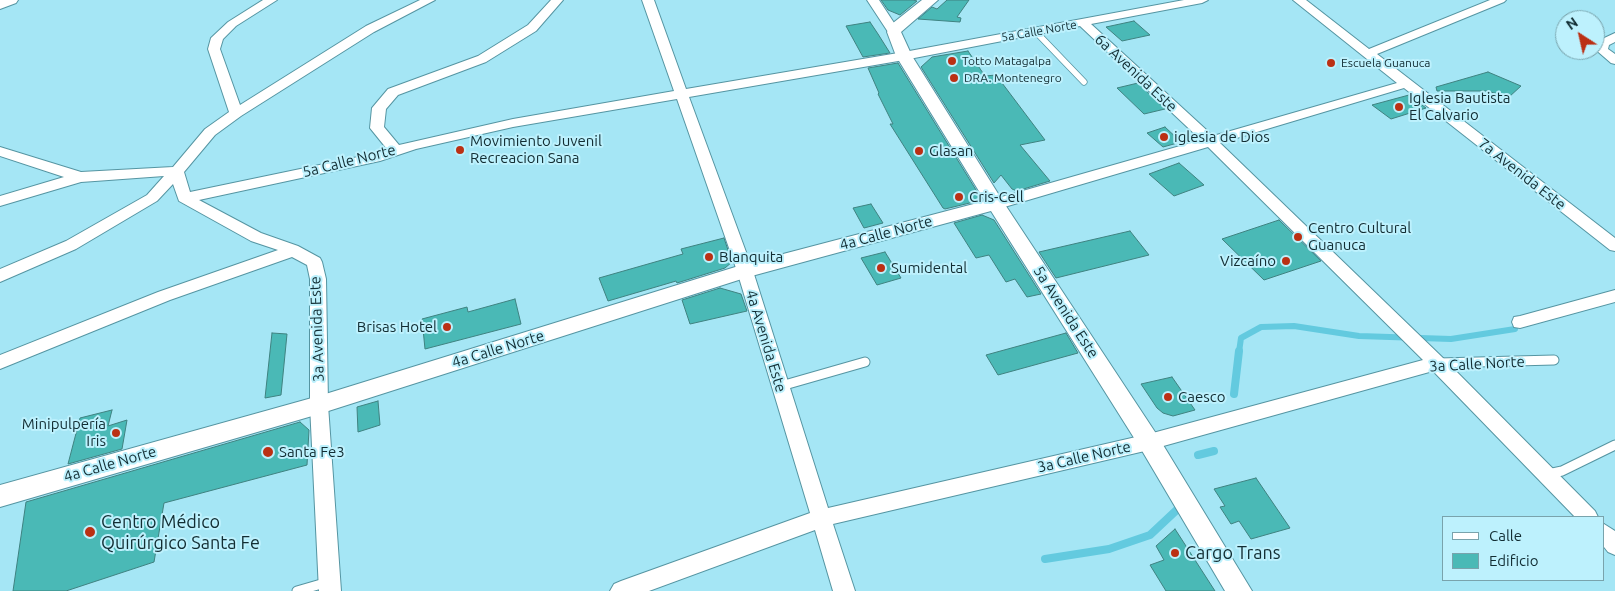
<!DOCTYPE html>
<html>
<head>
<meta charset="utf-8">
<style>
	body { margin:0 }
	#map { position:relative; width:1615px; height:591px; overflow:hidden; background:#a5e6f5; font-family:Ubuntu,sans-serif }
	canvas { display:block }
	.legend { position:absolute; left:1442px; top:516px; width:162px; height:65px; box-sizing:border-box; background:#bdf1fd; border:1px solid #79a3ac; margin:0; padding:6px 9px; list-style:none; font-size:15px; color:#122d33 }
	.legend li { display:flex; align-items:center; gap:10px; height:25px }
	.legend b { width:25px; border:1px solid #79a3ac }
	.north { position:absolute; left:1555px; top:10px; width:50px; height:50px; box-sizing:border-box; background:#bdf1fd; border:1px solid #79a3ac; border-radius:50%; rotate:325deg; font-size:14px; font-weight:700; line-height:20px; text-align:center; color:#122d33 }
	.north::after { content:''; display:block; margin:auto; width:18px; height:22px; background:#bb3014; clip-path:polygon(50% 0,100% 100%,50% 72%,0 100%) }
</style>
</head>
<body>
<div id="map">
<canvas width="1615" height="591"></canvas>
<ul class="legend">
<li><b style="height:6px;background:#fff"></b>Calle</li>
<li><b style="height:14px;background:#4ab9b6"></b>Edificio</li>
</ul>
<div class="north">N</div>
</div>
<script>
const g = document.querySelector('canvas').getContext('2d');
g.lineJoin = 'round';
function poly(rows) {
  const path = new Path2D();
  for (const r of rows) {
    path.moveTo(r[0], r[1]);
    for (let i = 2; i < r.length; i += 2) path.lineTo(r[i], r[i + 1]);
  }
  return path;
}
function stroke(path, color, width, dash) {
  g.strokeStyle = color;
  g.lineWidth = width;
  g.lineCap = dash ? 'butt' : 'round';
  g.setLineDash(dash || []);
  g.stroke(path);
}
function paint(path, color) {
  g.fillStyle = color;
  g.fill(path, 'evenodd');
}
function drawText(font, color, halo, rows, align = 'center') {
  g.font = font + ' Ubuntu,sans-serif';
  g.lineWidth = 4;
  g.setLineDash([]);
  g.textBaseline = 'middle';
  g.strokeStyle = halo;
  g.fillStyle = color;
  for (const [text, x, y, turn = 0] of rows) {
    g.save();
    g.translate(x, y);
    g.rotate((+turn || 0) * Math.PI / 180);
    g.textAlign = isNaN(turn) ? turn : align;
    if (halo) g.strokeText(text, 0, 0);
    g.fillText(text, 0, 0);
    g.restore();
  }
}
stroke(poly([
	[1239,352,1241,338,1261,327,1294,326,1359,336,1451,339,1515,329]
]), '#63cadf', 6);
stroke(poly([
	[1234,394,1239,351],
	[1198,455,1214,451],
	[1045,559,1109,549,1150,535,1182,505]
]), '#63cadf', 8);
const building = poly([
	[881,0,913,0,917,1,900,15,888,10,881,0],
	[947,0,969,0,957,17,961,18,960,22,918,19,932,7,937,9,947,0],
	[1134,21,1150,35,1122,41,1106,27,1134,21],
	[870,22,878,34,890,53,863,57,846,26,870,22],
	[968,51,985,76,996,75,1045,140,1020,145,1050,181,1017,191,1012,189,1001,175,994,183,921,67,932,57,968,51],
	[898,63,981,198,978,201,945,209,943,208,890,124,893,124,878,94,879,93,868,68,898,63],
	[1488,72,1521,86,1509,97,1487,91,1437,91,1436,87,1488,72],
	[1138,83,1165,109,1144,114,1117,88,1138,83],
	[1409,95,1426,108,1391,119,1372,105,1409,95],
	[1165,127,1181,142,1163,147,1147,133,1165,127],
	[1179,163,1204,185,1174,196,1149,174,1179,163],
	[871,204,883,223,864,228,853,208,871,204],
	[982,215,994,220,1041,294,1027,297,1015,279,1006,282,989,255,976,258,954,223,982,215],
	[1279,220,1321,261,1264,280,1222,239,1279,220],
	[1130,231,1149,255,1056,278,1039,252,1130,231],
	[724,238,732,262,725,268,677,283,676,281,666,284,608,301,599,278,683,254,681,249,724,238],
	[885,252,901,278,877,285,861,258,885,252],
	[720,288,741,294,747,311,690,324,682,300,720,288],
	[515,299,521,324,425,349,422,319,467,307,468,312,515,299],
	[272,333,287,334,281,395,265,398,272,333],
	[1066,333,1078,353,998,375,986,355,1066,333],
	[1172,377,1195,410,1173,416,1163,413,1157,408,1141,384,1172,377],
	[378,401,380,425,358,432,357,407,378,401],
	[112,410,108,426,127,420,122,449,68,464,80,418,112,410],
	[300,422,309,430,307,465,164,503,154,562,66,591,13,591,26,502,300,422],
	[1256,478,1290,528,1251,539,1239,521,1231,524,1220,507,1225,506,1214,489,1256,478],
	[1175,529,1215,591,1166,591,1150,565,1164,560,1156,546,1175,529]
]);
paint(building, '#4ab9b6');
stroke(building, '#3f8280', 1);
const serviceFar1 = poly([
	[1036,32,1084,82]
]);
const service = poly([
	[1439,363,1554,360],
	[781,386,865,362],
	[1548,474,1562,471,1615,445],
	[297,591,328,582]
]);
const minor = poly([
	[263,0,277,0,236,26,223,39,220,49,240,105,366,26,420,0,435,0,374,32,241,116,215,135,184,172,190,192,377,153,387,149,370,128,372,108,388,89,478,56,528,25,551,0,563,0,536,31,486,62,398,95,386,109,384,127,399,145,513,119,674,91,642,0,654,0,686,89,904,52,1184,0,1208,0,1202,3,1091,24,1213,136,1397,83,1293,0,1306,0,1369,49,1490,0,1506,0,1504,2,1377,54,1615,238,1615,251,1610,250,1404,88,1220,143,1443,358,1595,511,1598,517,1575,517,1433,371,1149,450,833,524,855,591,833,591,815,530,649,591,610,591,614,584,621,581,810,513,737,271,677,99,513,127,416,149,380,161,199,200,261,233,298,246,320,258,322,262,326,279,328,405,341,591,319,591,310,405,310,279,307,265,292,257,170,300,0,369,0,355,158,292,278,250,251,241,179,201,173,184,157,201,76,249,0,282,0,269,66,241,147,195,164,176,81,182,0,206,0,196,64,177,0,156,0,147,81,172,173,167,205,129,229,112,208,49,211,38,228,22,263,0],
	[1080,26,1201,140,991,200,989,204,991,208,1001,208,1208,147,1423,360,1149,434,828,508,753,271,689,97,904,60,1080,26],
	[867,0,879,0,900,32,898,35,890,35,867,0],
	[1615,33,1615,42,1609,45,1608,49,1615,54,1615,64,1611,63,1596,50,1600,40,1615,33],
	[1615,290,1615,302,1520,328,1514,327,1512,322,1514,317,1520,316,1615,290],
	[1604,524,1615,531,1615,555,1608,552,1604,547,1604,524]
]);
const tertiary = poly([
	[0,0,18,0,16,3,0,9,0,0],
	[922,0,938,0,901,32,912,56,1002,200,1157,435,1252,591,1225,591,1141,449,991,211,748,277,319,414,0,507,0,485,319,396,745,264,985,201,896,56,887,32,893,23,922,0]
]);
stroke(serviceFar1, '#5595a2', 7);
stroke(service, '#5595a2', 11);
stroke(minor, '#5595a2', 2);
stroke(tertiary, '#5595a2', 2);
stroke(serviceFar1, '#fff', 5.5);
stroke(service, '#fff', 9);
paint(minor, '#fff');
paint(tertiary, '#fff');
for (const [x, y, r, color] of [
	[952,61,5,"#bb3014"],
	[1331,63,5,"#bb3014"],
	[954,78,5,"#bb3014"],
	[1399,107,5,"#bb3014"],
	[1164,137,5,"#bb3014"],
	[460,150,5,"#bb3014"],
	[919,151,5,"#bb3014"],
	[959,197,5,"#bb3014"],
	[1298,237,5,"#bb3014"],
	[709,257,5,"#bb3014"],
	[1286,261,5,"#bb3014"],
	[881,268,5,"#bb3014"],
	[447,327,5,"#bb3014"],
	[1168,397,5,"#bb3014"],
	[116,433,5,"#bb3014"],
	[268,452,6,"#bb3014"],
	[90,532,6,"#bb3014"],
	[1175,553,5,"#bb3014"]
]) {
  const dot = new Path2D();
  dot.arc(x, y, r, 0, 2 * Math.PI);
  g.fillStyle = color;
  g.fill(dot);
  stroke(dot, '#bdf1fd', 2);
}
drawText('12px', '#122d33', '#bdf1fd', [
	["5a Calle Norte",1039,31,-10]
]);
drawText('12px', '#122d33', '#bdf1fd', [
	["Totto Matagalpa",962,61],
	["Escuela Guanuca",1341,63],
	["DRA. Montenegro",964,78]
], 'left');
drawText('15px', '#122d33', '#bdf1fd', [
	["6a Avenida Este",1136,73,43],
	["5a Calle Norte",349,161,-14],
	["7a Avenida Este",1522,174,38],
	["4a Calle Norte",886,233,-15],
	["5a Avenida Este",1066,312,57],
	["3a Avenida Este",317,329,-92],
	["4a Avenida Este",766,341,73],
	["4a Calle Norte",498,349,-17],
	["3a Calle Norte",1477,364,-3],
	["3a Calle Norte",1084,457,-13],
	["4a Calle Norte",110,464,-16]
]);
drawText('15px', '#122d33', '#bdf1fd', [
	["Iglesia Bautista",1409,98],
	["El Calvario",1409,115],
	["iglesia de Dios",1174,137],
	["Movimiento Juvenil",470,141],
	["Recreacion Sana",470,158],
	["Glasan",929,151],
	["Cris-Cell",969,197],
	["Centro Cultural",1308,228],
	["Guanuca",1308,245],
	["Blanquita",719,257],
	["Vizcaíno",1276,261,"right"],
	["Sumidental",891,268],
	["Brisas Hotel",437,327,"right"],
	["Caesco",1178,397],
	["Minipulpería",106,424,"right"],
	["Iris",106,441,"right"],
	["Santa Fe3",279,452]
], 'left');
drawText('18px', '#122d33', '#bdf1fd', [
	["Centro Médico",101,522],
	["Quirúrgico Santa Fe",101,543],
	["Cargo Trans",1185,553]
], 'left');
</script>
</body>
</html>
